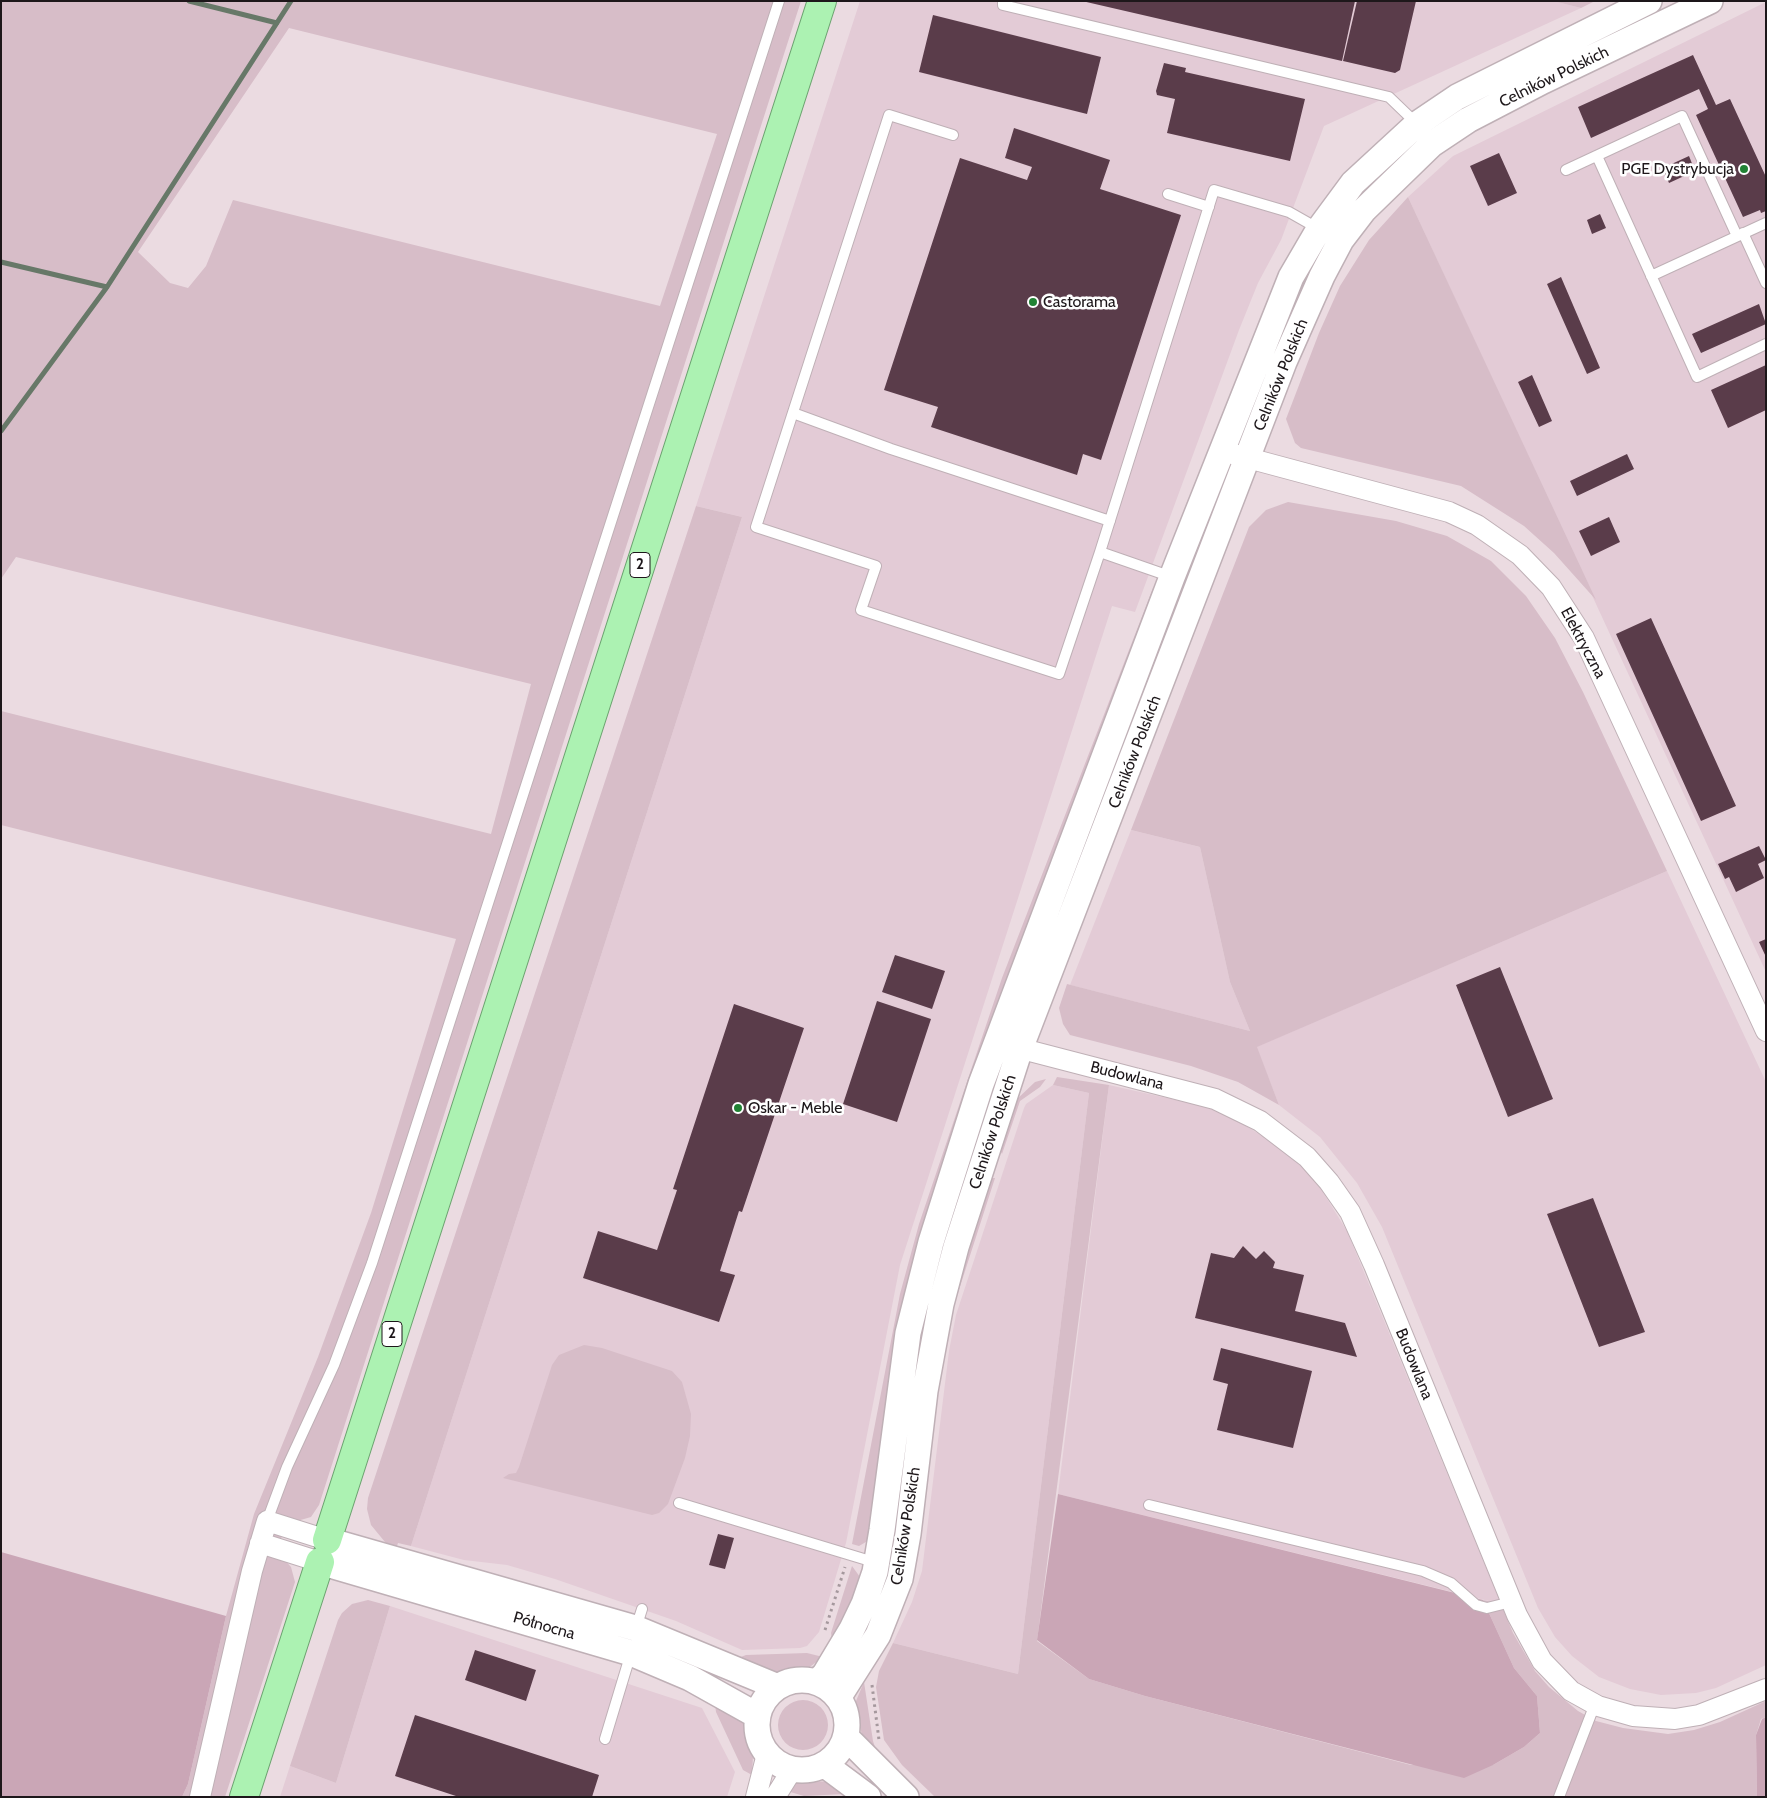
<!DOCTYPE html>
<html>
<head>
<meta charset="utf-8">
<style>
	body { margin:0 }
	#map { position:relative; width:1767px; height:1798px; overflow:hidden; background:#ebdbe1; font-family:Cabin,sans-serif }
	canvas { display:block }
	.frame { position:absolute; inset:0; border:2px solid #1d171a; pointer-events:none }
</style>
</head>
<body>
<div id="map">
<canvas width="1767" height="1798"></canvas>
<div class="frame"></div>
</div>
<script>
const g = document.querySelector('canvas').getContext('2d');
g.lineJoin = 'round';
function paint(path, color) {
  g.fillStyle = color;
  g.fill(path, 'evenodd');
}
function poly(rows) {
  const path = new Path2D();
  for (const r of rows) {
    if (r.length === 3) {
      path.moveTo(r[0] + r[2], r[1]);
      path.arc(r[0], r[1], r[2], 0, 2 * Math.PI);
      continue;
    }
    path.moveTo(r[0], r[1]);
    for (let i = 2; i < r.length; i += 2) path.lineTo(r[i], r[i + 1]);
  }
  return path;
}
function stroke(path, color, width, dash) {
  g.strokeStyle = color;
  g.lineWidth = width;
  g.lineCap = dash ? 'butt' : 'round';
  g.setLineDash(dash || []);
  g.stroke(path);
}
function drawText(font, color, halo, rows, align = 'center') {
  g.font = font + ' Cabin,sans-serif';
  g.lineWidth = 5;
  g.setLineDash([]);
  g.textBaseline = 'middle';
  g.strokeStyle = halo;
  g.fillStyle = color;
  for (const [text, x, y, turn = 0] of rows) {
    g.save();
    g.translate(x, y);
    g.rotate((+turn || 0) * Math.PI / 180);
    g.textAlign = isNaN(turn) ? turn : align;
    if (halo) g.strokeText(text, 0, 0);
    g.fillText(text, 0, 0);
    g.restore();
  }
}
paint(poly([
	[860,1,1553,1,1581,8,1324,126,1281,240,1258,283,1239,330,1135,612,1112,606,900,1265,846,1543,819,1632,807,1646,800,1648,742,1650,676,1621,555,1579,507,1565,464,1560,411,1546,742,517,696,506],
	[1766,2,1766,972,1408,197,1453,156],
	[1131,830,1200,847,1230,982,1250,1031,1070,985],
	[1667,871,1766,1082,1766,1665,1716,1688,1696,1693,1661,1695,1630,1689,1599,1677,1572,1656,1555,1637,1538,1608,1382,1227,1357,1183,1320,1137,1279,1105,1256,1047],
	[1053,1085,1089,1093,1018,1674,893,1643,912,1602,922,1571,949,1351,956,1315,1024,1108,1026,1104],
	[1109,1085,1207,1107,1241,1123,1272,1142,1301,1166,1321,1189,1347,1231,1501,1604,1058,1494],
	[390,1606,702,1708,735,1772,727,1797,280,1797,290,1766,336,1783]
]), '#e3cbd6');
paint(poly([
	[1,1,801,1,319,1505,311,1517,297,1521,288,1519,275,1556,283,1558,291,1567,295,1582,225,1797,182,1797,188,1784,226,1616,254,1514,318,1357,371,1213,456,939,1,825,1,711,491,834,531,684,16,557,1,579],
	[289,28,717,134,660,306,233,200,206,266,188,288,170,283,138,252],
	[1553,1,1595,1,1581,8],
	[1408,197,1596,600,1554,553,1524,526,1461,486,1301,448,1295,443,1286,419,1319,333,1340,286,1369,240],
	[1288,502,1396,521,1447,536,1491,561,1526,596,1555,638,1583,692,1667,871,1257,1047,1279,1105,1238,1082,1191,1066,1070,1035,1063,1024,1059,1008,1067,984,1250,1031,1230,982,1200,847,1131,830,1249,527,1266,510],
	[696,506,742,517,411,1546,398,1543,396,1549,385,1542,371,1525,367,1509,368,1498],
	[1153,588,1154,592,993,1020,871,1539,859,1546,852,1544,900,1294,919,1224,1002,978],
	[1057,1077,1109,1085,1037,1641,1089,1679,1145,1696,1411,1765,1493,1765,1524,1747,1540,1733,1537,1696,1514,1668,1483,1600,1501,1604,1513,1633,1535,1671,1549,1687,1578,1711,1596,1721,1623,1728,1668,1734,1694,1730,1720,1722,1766,1701,1766,1717,1761,1719,1756,1735,1757,1797,935,1797,902,1765,884,1740,876,1687,879,1671,893,1643,1018,1674,1089,1093,1053,1085],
	[1046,1079,1040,1087,1020,1101,1002,1154,999,1148,1015,1101,1035,1082],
	[991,1178,995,1178,956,1299,952,1297],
	[584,1345,602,1348,672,1371,682,1382,691,1414,690,1436,685,1458,668,1504,659,1513,652,1515,503,1478,509,1474,516,1473,519,1467,552,1365,559,1355],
	[852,1566,860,1577,861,1583,840,1632,832,1640,831,1633],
	[368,1600,390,1606,336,1783,290,1766,338,1620,342,1613,352,1604],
	[807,1653,823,1657,807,1669,782,1672,771,1672,738,1658,746,1655],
	[864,1682,873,1741,876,1750,863,1738,859,1724,856,1701],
	[803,1725,25],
	[715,1704,743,1722,753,1756,752,1775,743,1770,716,1712],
	[805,1780,828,1782,845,1794,804,1796,787,1791,795,1784]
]), '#d7bdc8');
paint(poly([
	[1058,1494,1483,1600,1514,1668,1537,1696,1540,1733,1524,1747,1493,1765,1464,1778,1145,1696,1089,1679,1037,1640],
	[1,1552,226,1616,188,1784,182,1797,1,1797],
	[1766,1717,1766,1797,1757,1797,1756,1735,1762,1719]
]), '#caa6b6');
stroke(poly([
	[189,1,277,23],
	[1,262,107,287],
	[1,431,107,287,291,1]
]), '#677868', 5);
paint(poly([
	[1082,1,1355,1,1342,61],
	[1357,1,1416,1,1400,70,1395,73,1343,61],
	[933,15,1101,57,1087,114,919,72],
	[1693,55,1716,105,1730,99,1766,177,1766,211,1761,213,1760,210,1743,217,1696,115,1708,109,1699,89,1591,138,1578,107],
	[1164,63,1186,68,1185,72,1305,99,1290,161,1167,133,1175,99,1157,95,1156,91],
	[1014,128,1110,160,1100,189,1181,215,1101,460,1083,454,1077,475,931,427,938,407,884,390,960,158,1027,180,1032,167,1005,158],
	[1499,153,1517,193,1488,206,1470,166],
	[1689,156,1695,171,1669,183,1663,168],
	[1600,214,1606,228,1592,234,1587,220],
	[1561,277,1600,368,1587,374,1547,284],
	[1759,304,1766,324,1701,353,1692,334],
	[1766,365,1766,410,1728,428,1711,390],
	[1532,375,1552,421,1539,427,1518,382],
	[1627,454,1634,469,1577,496,1570,481],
	[1609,517,1620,542,1591,556,1579,531],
	[1651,618,1736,806,1701,821,1616,634],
	[1759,846,1766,860,1758,864,1764,878,1736,892,1729,877,1725,879,1718,864],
	[1766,939,1766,957,1759,942],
	[895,955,945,971,932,1009,882,992],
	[1500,967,1553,1099,1508,1117,1456,985],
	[877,1001,931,1019,897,1122,843,1104],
	[734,1004,804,1028,742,1212,739,1211,720,1271,735,1275,719,1322,583,1278,598,1231,657,1250,677,1190,673,1189],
	[1593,1198,1645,1332,1599,1347,1547,1214],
	[1243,1246,1256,1259,1264,1251,1275,1262,1273,1268,1304,1275,1295,1311,1345,1323,1357,1357,1195,1318,1211,1253,1234,1258],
	[1221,1348,1312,1371,1293,1448,1217,1430,1228,1384,1213,1380],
	[718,1534,734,1538,725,1569,709,1565],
	[475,1650,536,1670,526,1701,465,1680],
	[415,1715,599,1775,592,1797,459,1797,395,1776]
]), '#5a3c4a');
const service = poly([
	[1003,1,1003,5,1389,97,1416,123],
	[953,135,889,115,756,527,876,566,861,610,1059,674,1100,552],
	[1597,156,1697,377,1766,344],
	[1566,170,1682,116,1737,236],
	[1168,194,1209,207],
	[1743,233,1766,283],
	[1651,276,1766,223],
	[793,413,891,449,1110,521],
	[1172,577,1100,552,1214,190,1289,212,1319,229],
	[679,1503,877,1563],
	[1149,1505,1423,1571,1451,1583,1476,1605,1487,1608,1511,1602],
	[267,1521,287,1467,334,1365,372,1263,779,1],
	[636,1628,642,1609],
	[605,1739,631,1653],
	[1559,1797,1595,1704]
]);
const minor = poly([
	[1233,454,1449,512,1477,525,1520,555,1551,587,1584,638,1766,1031],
	[1007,1045,1215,1099,1260,1121,1307,1157,1329,1182,1350,1212,1374,1265,1517,1615,1542,1661,1571,1691,1598,1706,1633,1716,1675,1719,1699,1715,1766,1689],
	[260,1543,320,1562],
	[200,1797,252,1571,267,1521,327,1540],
	[756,1797,767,1754],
	[775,1797,792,1770]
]);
const tertiary = poly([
	[327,1540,635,1628,778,1687],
	[320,1562,631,1653,690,1678,758,1716],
	[802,1725,45],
	[817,1682,825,1674,852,1629,864,1604,875,1572,882,1530,908,1333,931,1242,981,1084,1172,577,1291,277,1319,229,1353,183,1417,124,1457,97,1649,1],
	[838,1698,878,1635,900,1579,908,1534,925,1391,941,1304,956,1247,1020,1049,1284,362,1322,276,1341,240,1364,210,1432,144,1468,120,1543,81,1710,1],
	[846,1737,906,1797],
	[825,1765,868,1797]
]);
const trunk = poly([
	[327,1540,822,1],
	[244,1797,320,1562]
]);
stroke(service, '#bfb0b6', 12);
stroke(minor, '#bfb0b6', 22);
stroke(tertiary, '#bfb0b6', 28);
stroke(trunk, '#6ca370', 30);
stroke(poly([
	[825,1630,845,1567],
	[872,1685,879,1740]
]), '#a5989d', 3, [2.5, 4]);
stroke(service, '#fff', 10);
stroke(minor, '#fff', 20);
stroke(tertiary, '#fff', 25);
stroke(trunk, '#acf2b2', 28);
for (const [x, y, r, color] of [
	[1744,169,5,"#218234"],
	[1033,302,5,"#218234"],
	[738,1108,5,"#218234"]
]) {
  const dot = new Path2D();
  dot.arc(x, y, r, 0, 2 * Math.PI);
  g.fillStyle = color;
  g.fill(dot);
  stroke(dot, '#fff', 2);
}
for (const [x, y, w] of [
	[640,565,20],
	[392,1334,20]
]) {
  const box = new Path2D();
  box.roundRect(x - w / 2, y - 12.5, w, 25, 4);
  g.fillStyle = '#fff';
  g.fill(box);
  stroke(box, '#1d171a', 1);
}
drawText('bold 15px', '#1d171a', null, [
	["2",640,565],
	["2",392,1334]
]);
drawText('16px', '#1d171a', '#fff', [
	["Celników Polskich",1554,77,-26],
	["Celników Polskich",1281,375,-68],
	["Elektryczna",1583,643,62],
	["Celników Polskich",1135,752,-69],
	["Budowlana",1127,1076,14],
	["Celników Polskich",993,1132,-72],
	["Budowlana",1414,1364,68],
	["Celników Polskich",906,1526,-81],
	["Północna",544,1626,16]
]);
drawText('16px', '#1d171a', '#fff', [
	["PGE Dystrybucja",1734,169,"right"],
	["Castorama",1043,302],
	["Oskar - Meble",748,1108]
], 'left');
</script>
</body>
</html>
